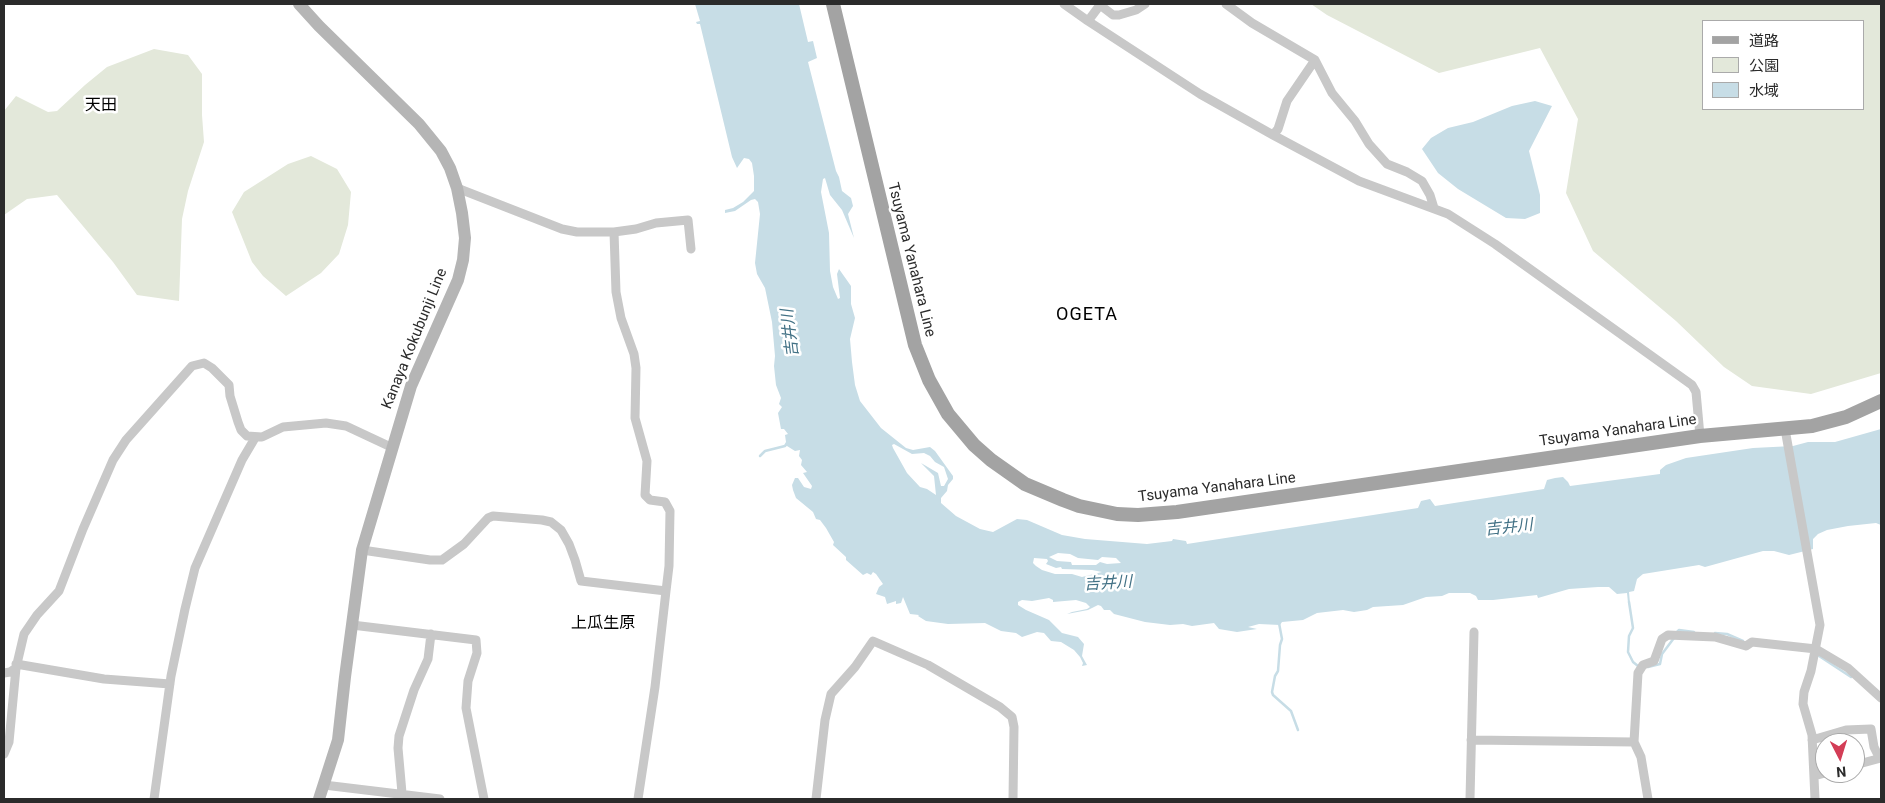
<!DOCTYPE html>
<html>
<head>
<meta charset="utf-8">
<style>
	body { margin:0 }
	#map { position:relative; width:1885px; height:803px; overflow:hidden; background:#fff; font-family:Roboto,"Noto Sans JP",sans-serif }
	canvas { display:block }
	.frame { position:absolute; inset:0; border:5px solid #2b2b2b; pointer-events:none }
	.legend { position:absolute; left:1702px; top:20px; width:162px; height:90px; box-sizing:border-box; background:#fff; border:1px solid #aaa; margin:0; padding:6px 9px; list-style:none; font-size:15px; color:#2b2b2b }
	.legend li { display:flex; align-items:center; gap:10px; height:25px }
	.legend b { width:25px; border:1px solid #aaa }
	.north { position:absolute; left:1815px; top:733px; width:50px; height:50px; box-sizing:border-box; background:#fff; border:1px solid #aaa; border-radius:50%; rotate:175deg; font-size:14px; font-weight:700; line-height:20px; text-align:center; color:#2b2b2b }
	.north::after { content:''; display:block; margin:auto; width:18px; height:22px; background:#d33d56; clip-path:polygon(50% 0,100% 100%,50% 72%,0 100%) }
</style>
</head>
<body>
<div id="map">
<canvas width="1885" height="803"></canvas>
<div class="frame"></div>
<ul class="legend">
<li><b style="height:6px;background:#a3a3a3"></b>道路</li>
<li><b style="height:14px;background:#e3e8da"></b>公園</li>
<li><b style="height:14px;background:#c7dde6"></b>水域</li>
</ul>
<div class="north">N</div>
</div>
<script>
const g = document.querySelector('canvas').getContext('2d');
g.lineJoin = 'round';
function paint(path, color) {
  g.fillStyle = color;
  g.fill(path, 'evenodd');
}
function poly(rows) {
  const path = new Path2D();
  for (const r of rows) {
    path.moveTo(r[0], r[1]);
    for (let i = 2; i < r.length; i += 2) path.lineTo(r[i], r[i + 1]);
  }
  return path;
}
function stroke(path, color, width, dash) {
  g.strokeStyle = color;
  g.lineWidth = width;
  g.lineCap = dash ? 'butt' : 'round';
  g.setLineDash(dash || []);
  g.stroke(path);
}
function drawText(font, color, halo, rows, align = 'center') {
  g.font = font + ' Roboto,"Noto Sans JP",sans-serif';
  g.lineWidth = 5;
  g.setLineDash([]);
  g.textBaseline = 'middle';
  g.strokeStyle = halo;
  g.fillStyle = color;
  for (const [text, x, y, turn = 0] of rows) {
    g.save();
    g.translate(x, y);
    g.rotate((+turn || 0) * Math.PI / 180);
    g.textAlign = isNaN(turn) ? turn : align;
    if (halo) g.strokeText(text, 0, 0);
    g.fillText(text, 0, 0);
    g.restore();
  }
}
paint(poly([
	[1311,4,1881,4,1881,373,1811,394,1752,386,1724,367,1676,321,1593,251,1566,193,1578,119,1540,48,1439,73,1327,15],
	[1704,21,1864,21,1864,109,1704,109],
	[154,49,188,55,202,74,202,115,204,142,188,191,182,219,179,301,137,295,113,262,57,195,27,199,4,215,4,111,16,96,48,112,57,111,85,85,107,67],
	[311,156,337,169,351,192,348,225,339,254,321,273,286,296,263,276,252,262,232,212,244,192,288,164]
]), '#e3e8da');
paint(poly([
	[695,4,799,4,808,42,813,41,817,58,808,62,836,171,839,177,842,191,851,198,853,206,848,214,854,238,842,210,830,195,825,178,823,179,821,192,829,233,830,271,833,287,838,299,840,298,837,274,839,269,851,286,851,304,855,318,850,339,852,362,855,385,860,401,881,428,906,448,913,450,930,447,935,451,953,476,953,479,948,485,947,491,941,498,941,503,956,516,980,529,993,532,1017,519,1027,520,1062,535,1085,539,1147,544,1172,541,1173,539,1186,541,1187,544,1418,508,1421,501,1430,499,1435,506,1544,489,1547,480,1555,478,1563,477,1568,482,1570,486,1660,474,1660,470,1666,465,1686,458,1753,448,1793,446,1808,442,1835,442,1881,429,1881,525,1876,523,1848,526,1827,530,1818,534,1813,539,1813,549,1789,555,1774,551,1763,551,1705,567,1699,565,1643,574,1637,579,1634,591,1629,592,1630,603,1628,603,1627,593,1617,594,1609,587,1598,587,1569,589,1538,598,1537,595,1493,600,1478,600,1476,596,1470,593,1449,593,1442,596,1426,597,1403,605,1373,607,1367,610,1354,612,1343,610,1317,613,1303,620,1282,622,1280,625,1259,624,1248,627,1257,629,1237,632,1219,629,1214,623,1192,626,1183,624,1170,625,1145,622,1114,614,1110,610,1104,610,1101,606,1098,605,1088,610,1067,614,1072,612,1087,609,1090,607,1086,603,1076,600,1053,602,1053,600,1049,598,1032,601,1022,600,1018,602,1018,605,1026,610,1049,620,1062,633,1078,637,1084,644,1082,656,1087,665,1082,666,1083,663,1080,657,1074,650,1061,642,1051,641,1044,633,1037,632,1022,637,1016,633,1001,631,985,623,948,624,926,621,918,616,919,615,910,614,903,597,901,603,896,604,896,601,887,604,885,597,876,594,879,587,883,584,876,574,873,572,871,575,867,573,863,575,846,560,846,557,833,545,834,542,826,528,820,520,816,519,813,512,796,498,793,490,792,485,795,478,798,478,804,487,811,489,812,486,803,473,807,472,801,465,802,460,799,456,800,450,795,451,787,446,783,447,786,442,785,435,788,434,784,429,781,429,778,413,782,407,779,404,781,398,776,385,774,366,775,356,772,322,765,288,757,274,755,263,760,214,758,202,755,199,751,200,735,211,725,213,725,210,733,208,743,202,754,191,754,176,752,163,749,159,744,158,737,168,732,157,700,24,697,24,696,22,700,21],
	[894,444,912,454,924,453,930,456,935,462,944,467,948,479,944,486,941,486,938,473,921,463,934,476,936,495,927,489,920,487,907,473,893,448,892,445],
	[1058,553,1070,554,1078,558,1098,560,1102,557,1116,558,1121,563,1107,564,1100,562,1096,565,1072,565,1071,562,1057,561,1049,557],
	[1034,558,1047,559,1048,561,1046,564,1056,568,1061,567,1062,569,1092,570,1102,572,1082,577,1072,574,1055,574,1042,570,1036,566,1033,563],
	[1535,101,1552,106,1529,151,1540,195,1540,213,1525,219,1506,218,1458,189,1438,173,1422,149,1431,138,1448,128,1473,122,1512,106]
]), '#c7dde6');
stroke(poly([
	[760,456,765,451,785,446],
	[1629,602,1633,628,1629,636,1628,652,1633,662,1638,666],
	[1279,623,1282,639,1280,645,1278,671,1275,676,1272,692,1273,695,1291,711,1298,730],
	[1676,633,1679,630,1694,632],
	[1715,633,1727,634,1743,641],
	[1816,654,1851,677],
	[1648,667,1660,664,1662,654,1674,638]
]), '#c7dde6', 2.5);
stroke(poly([
	[1064,4,1088,21,1200,94,1273,135,1359,181,1448,214,1495,244,1692,385,1696,392,1700,436],
	[1226,4,1252,23,1315,60,1332,93,1355,121,1369,144,1387,164,1407,172,1422,181,1430,195,1434,208],
	[1088,21,1100,5,1113,15,1119,15,1136,10,1145,4],
	[1273,135,1278,129,1287,101,1315,60],
	[457,188,562,229,577,232,614,232,616,292,621,318,634,354,636,368,635,418,647,461,645,495,650,500,665,502,670,511,669,566,666,591,655,687,638,799],
	[614,232,636,229,656,223,688,220,691,249],
	[1785,429,1820,625,1811,671,1804,692,1803,704,1812,735,1815,799],
	[362,550,430,560,442,560,464,544,488,518,493,516,542,520,551,522,561,530,569,544,575,560,581,581,666,591],
	[352,625,476,640,477,653,468,681,466,708,484,799],
	[16,664,104,679,170,684],
	[4,673,10,672,16,668,24,634,37,615,59,591,83,529,113,460,126,440,192,366,204,363,212,368,229,385,230,396,238,422,241,430,247,436,262,437,283,427,326,423,346,426,393,448],
	[1471,740,1634,742],
	[1812,740,1846,730,1871,729,1874,747,1879,757],
	[4,754,9,742,16,668],
	[1855,765,1881,758],
	[1814,776,1825,773],
	[324,785,440,799],
	[402,793,398,748,399,736,414,690,428,659,431,634],
	[154,799,171,676,185,609,195,568,242,460,255,438],
	[816,799,825,720,831,694,855,667,873,641,928,665,1000,707,1012,717,1014,727,1013,799],
	[1470,799,1474,632],
	[1648,799,1641,757,1634,742,1638,673,1643,665,1654,661,1662,639,1668,635,1715,637,1746,646,1752,642,1816,649,1848,668,1881,698]
]), '#c8c8c8', 9);
stroke(poly([
	[299,4,319,26,419,124,441,151,450,168,457,188,462,213,465,238,463,260,458,280,411,386,362,550,345,677,338,740,319,799]
]), '#b5b5b5', 12);
stroke(poly([
	[833,4,915,345,929,380,948,414,974,445,991,460,1025,484,1063,500,1079,506,1117,514,1138,515,1177,512,1700,436,1812,426,1846,417,1881,401]
]), '#a3a3a3', 14);
drawText('15px', '#2b2b2b', '#fff', [
	["Tsuyama Yanahara Line",911,260,76],
	["Kanaya Kokubunji Line",415,339,-68],
	["Tsuyama Yanahara Line",1618,431,-8],
	["Tsuyama Yanahara Line",1217,488,-7]
]);
drawText('16px', '#000', '#fff', [
	["天田",101,106],
	["上瓜生原",603,624]
]);
drawText('italic 16px', '#427185', '#fff', [
	["吉井川",791,333,-97],
	["吉井川",1509,528,-6],
	["吉井川",1108,584,-3]
]);
g.letterSpacing = '1px';
drawText('18px', '#000', '#fff', [
	["OGETA",1087,315]
]);
g.letterSpacing = '0px';
</script>
</body>
</html>
